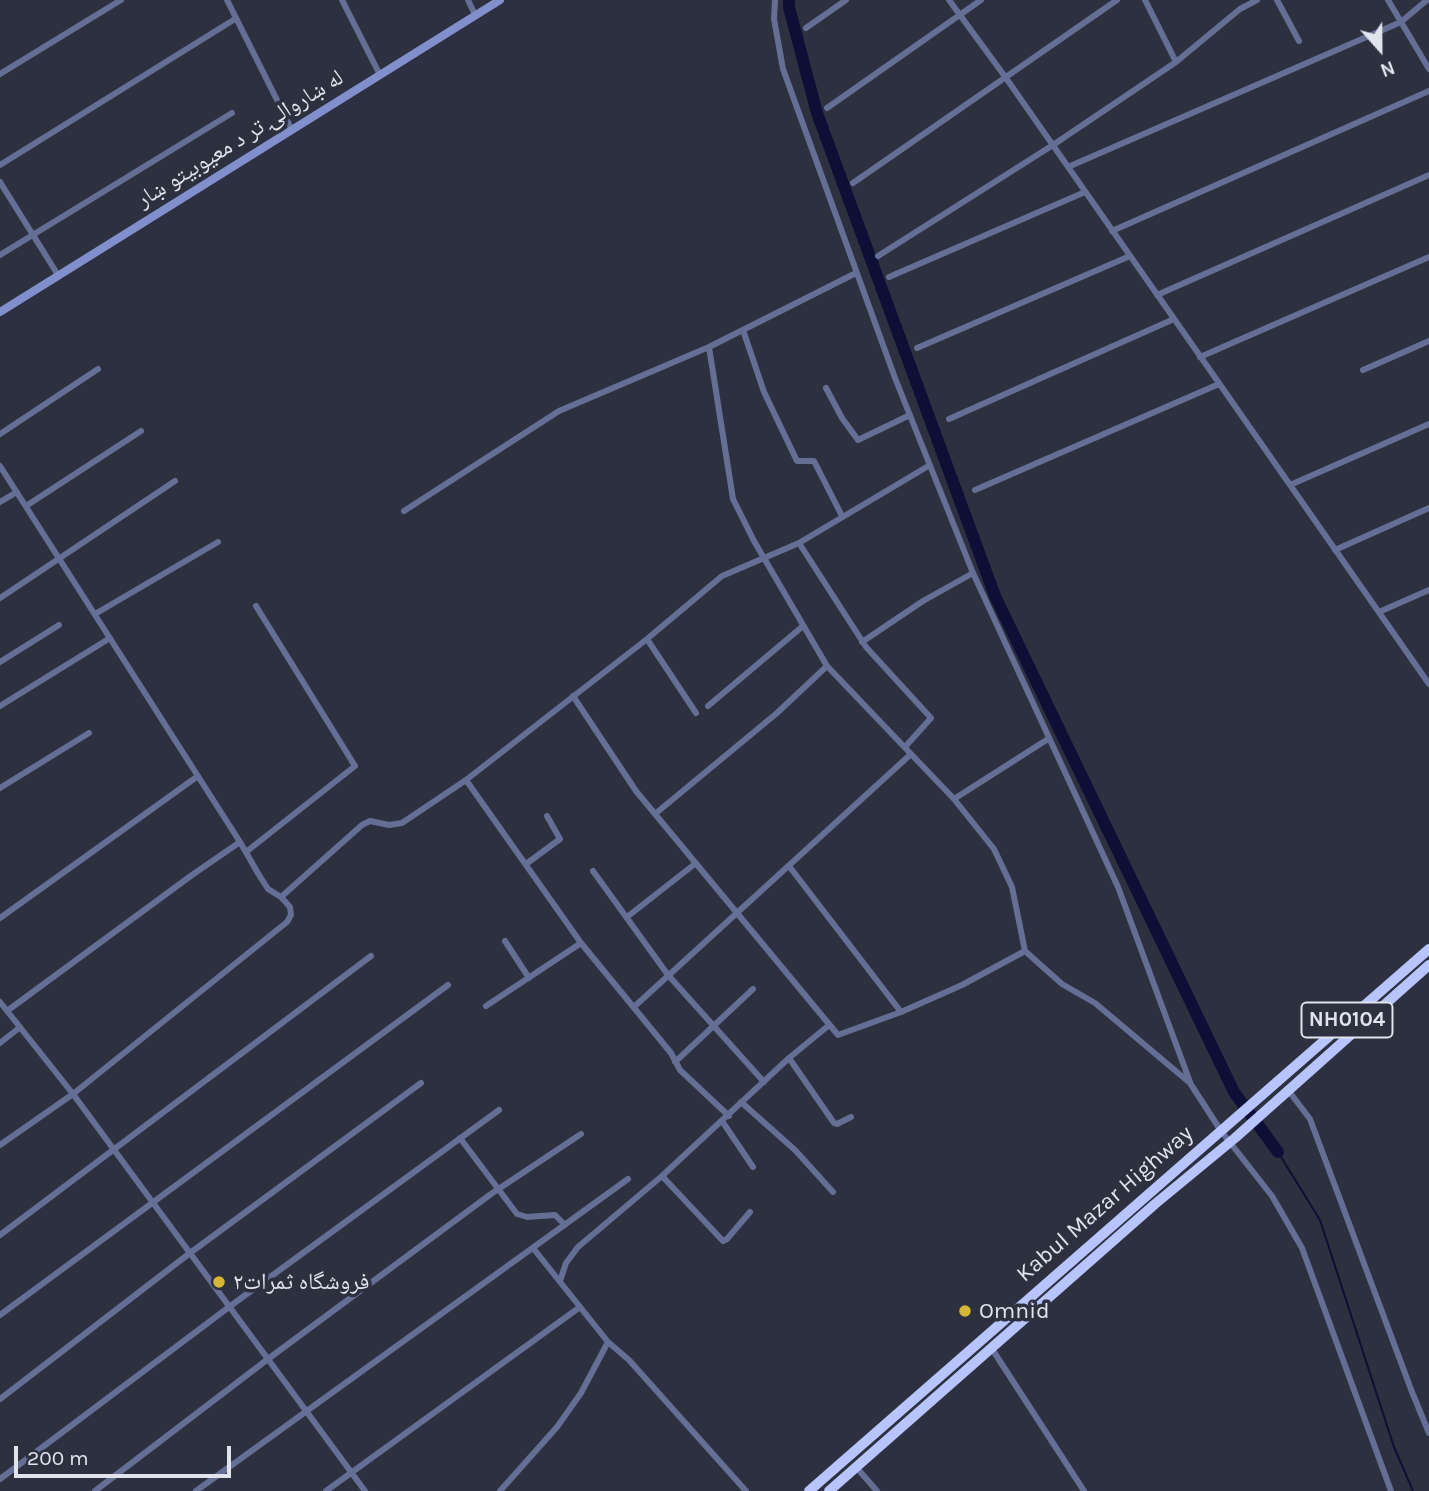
<!DOCTYPE html>
<html>
<head>
<meta charset="utf-8">
<style>
	body { margin:0 }
	#map { position:relative; width:1429px; height:1491px; overflow:hidden; background:#2d303f; font-family:Karla,sans-serif }
	canvas { display:block }
	.north { position:absolute; left:1345px; top:14px; width:70px; height:70px; -webkit-text-stroke:5px #2d303f; paint-order:stroke; rotate:159deg; font-size:19px; font-weight:700; line-height:28px; text-align:center; color:#e1e3ed }
	.north::after { content:''; display:block; margin:auto; width:24px; height:32px; background:#e1e3ed; clip-path:polygon(50% 0,100% 100%,50% 72%,0 100%) }
	.scale { position:absolute; left:14px; top:1446px; width:217px; height:32px; box-sizing:border-box; border:4px solid #e1e3ed; border-top:0; padding-left:9px; font-size:21px; line-height:24px; white-space:nowrap; color:#e1e3ed; -webkit-text-stroke:5px #2d303f; paint-order:stroke }
</style>
</head>
<body>
<div id="map">
<canvas width="1429" height="1491"></canvas>
<div class="north">N</div>
<div class="scale">200 m</div>
</div>
<script>
const g = document.querySelector('canvas').getContext('2d');
g.lineJoin = 'round';
function poly(rows) {
  const path = new Path2D();
  for (const r of rows) {
    path.moveTo(r[0], r[1]);
    for (let i = 2; i < r.length; i += 2) path.lineTo(r[i], r[i + 1]);
  }
  return path;
}
function stroke(path, color, width, dash) {
  g.strokeStyle = color;
  g.lineWidth = width;
  g.lineCap = dash ? 'butt' : 'round';
  g.setLineDash(dash || []);
  g.stroke(path);
}
function drawText(font, color, halo, rows, align = 'center') {
  g.font = font + ' Karla,"Noto Naskh Arabic",sans-serif';
  g.lineWidth = 7;
  g.setLineDash([]);
  g.textBaseline = 'middle';
  g.strokeStyle = halo;
  g.fillStyle = color;
  for (const [text, x, y, turn = 0] of rows) {
    g.save();
    g.translate(x, y);
    g.rotate((+turn || 0) * Math.PI / 180);
    g.textAlign = isNaN(turn) ? turn : align;
    if (halo) g.strokeText(text, 0, 0);
    g.fillText(text, 0, 0);
    g.restore();
  }
}
stroke(poly([
	[1278,1152,1320,1220,1394,1447,1413,1491]
]), '#0d0f36', 2);
stroke(poly([
	[789,0,789,7,817,113,995,596,1234,1092,1278,1152]
]), '#0d0f36', 12);
stroke(poly([
	[227,0,292,130],
	[342,0,380,75],
	[468,0,475,15],
	[775,0,774,19,783,69,895,378,973,573,1118,887,1190,1082],
	[949,0,1006,78,1429,684],
	[1145,0,1176,62],
	[1277,0,1299,41],
	[1388,0,1429,69],
	[806,28,846,0],
	[0,74,121,0],
	[827,108,981,0],
	[0,165,235,19],
	[1068,167,1401,22,1427,0],
	[0,182,58,275],
	[853,183,1117,0],
	[1112,231,1429,91],
	[0,255,232,113],
	[878,256,1053,145,1176,62,1240,9,1257,0],
	[856,273,709,347,733,499,754,541,827,666,954,799,994,849,1012,887,1025,951,1062,984,1095,1003,1190,1083,1221,1131,1272,1196,1302,1248,1391,1491],
	[889,277,1085,192],
	[1157,295,1429,175],
	[743,330,764,392,797,461,814,461,842,516],
	[917,348,1130,256],
	[1200,357,1429,257],
	[1363,370,1429,341],
	[826,388,842,418,858,440,910,415],
	[949,419,1174,319],
	[0,434,98,369],
	[0,466,240,842,259,875,268,889,281,897],
	[1290,485,1429,424],
	[975,490,1219,384],
	[0,502,17,492],
	[26,506,141,431],
	[404,511,559,411,709,347],
	[799,543,866,647,931,718,905,747],
	[1335,550,1429,508],
	[0,598,175,481],
	[1379,612,1429,590],
	[95,614,218,542],
	[647,639,696,713],
	[862,642,923,601,973,573],
	[0,662,59,625],
	[573,696,636,791,838,1035,901,1012,962,985,1025,951],
	[0,706,110,638],
	[708,706,803,626],
	[466,780,581,943,671,1053,680,1070,729,1116],
	[0,788,89,733],
	[954,799,1048,739],
	[655,814,777,713,827,666],
	[246,852,355,766,256,606],
	[526,864,560,839,547,816],
	[789,866,901,1012],
	[593,871,668,975,764,1082],
	[627,917,696,863],
	[0,918,198,776],
	[505,941,529,978],
	[0,1002,73,1094,365,1491],
	[486,1006,581,943],
	[635,1006,911,754],
	[7,1011,192,875,240,842],
	[0,1043,19,1028],
	[789,1058,834,1123,837,1124,851,1117],
	[675,1062,753,989],
	[1288,1090,1310,1119,1412,1392,1429,1433],
	[741,1102,795,1150,833,1192],
	[722,1121,753,1167],
	[460,1138,517,1214,527,1217,555,1215,565,1225],
	[0,1145,73,1094,287,922,291,915,290,907,281,897,362,825,370,821,389,825,402,823,466,780,647,639,722,576,799,543,930,465],
	[662,1176,723,1241,727,1239,750,1212],
	[0,1235,371,956],
	[533,1248,608,1342,629,1360,746,1491],
	[560,1281,566,1263,578,1247,662,1176,789,1058,828,1026],
	[0,1315,448,985],
	[992,1349,1084,1491],
	[0,1399,190,1253,421,1083],
	[856,1467,877,1491],
	[0,1479,229,1307,499,1110],
	[95,1491,268,1359,491,1194,581,1134],
	[196,1491,628,1179],
	[326,1491,580,1307],
	[500,1491,557,1427,581,1393,608,1342]
]), '#656e94', 6);
stroke(poly([
	[0,312,500,0]
]), '#828fcd', 8);
stroke(poly([
	[809,1491,1429,949],
	[829,1491,1155,1204,1235,1138,1429,965]
]), '#b7c4fd', 10);
for (const [x, y, r, color] of [
	[219,1282,7,"#d5b535"],
	[965,1311,7,"#d5b535"]
]) {
  const dot = new Path2D();
  dot.arc(x, y, r, 0, 2 * Math.PI);
  g.fillStyle = color;
  g.fill(dot);
  stroke(dot, '#2d303f', 2.5);
}
for (const [x, y, w] of [
	[1347,1020,91]
]) {
  const box = new Path2D();
  box.roundRect(x - w / 2, y - 17.5, w, 35, 5);
  g.fillStyle = '#2d303f';
  g.fill(box);
  stroke(box, '#e1e3ed', 2);
}
drawText('bold 21px', '#e1e3ed', null, [
	["NH0104",1347,1020]
]);
drawText('23px', '#e1e3ed', '#2d303f', [
	["له ښاروالۍ تر د معیوبیتو ښار",240,139,-32],
	["Kabul Mazar Highway",1105,1204,-41]
]);
drawText('23px', '#e1e3ed', '#2d303f', [
	["فروشگاه ثمرات٢",233,1282],
	["Omnid",979,1311]
], 'left');
</script>
</body>
</html>
